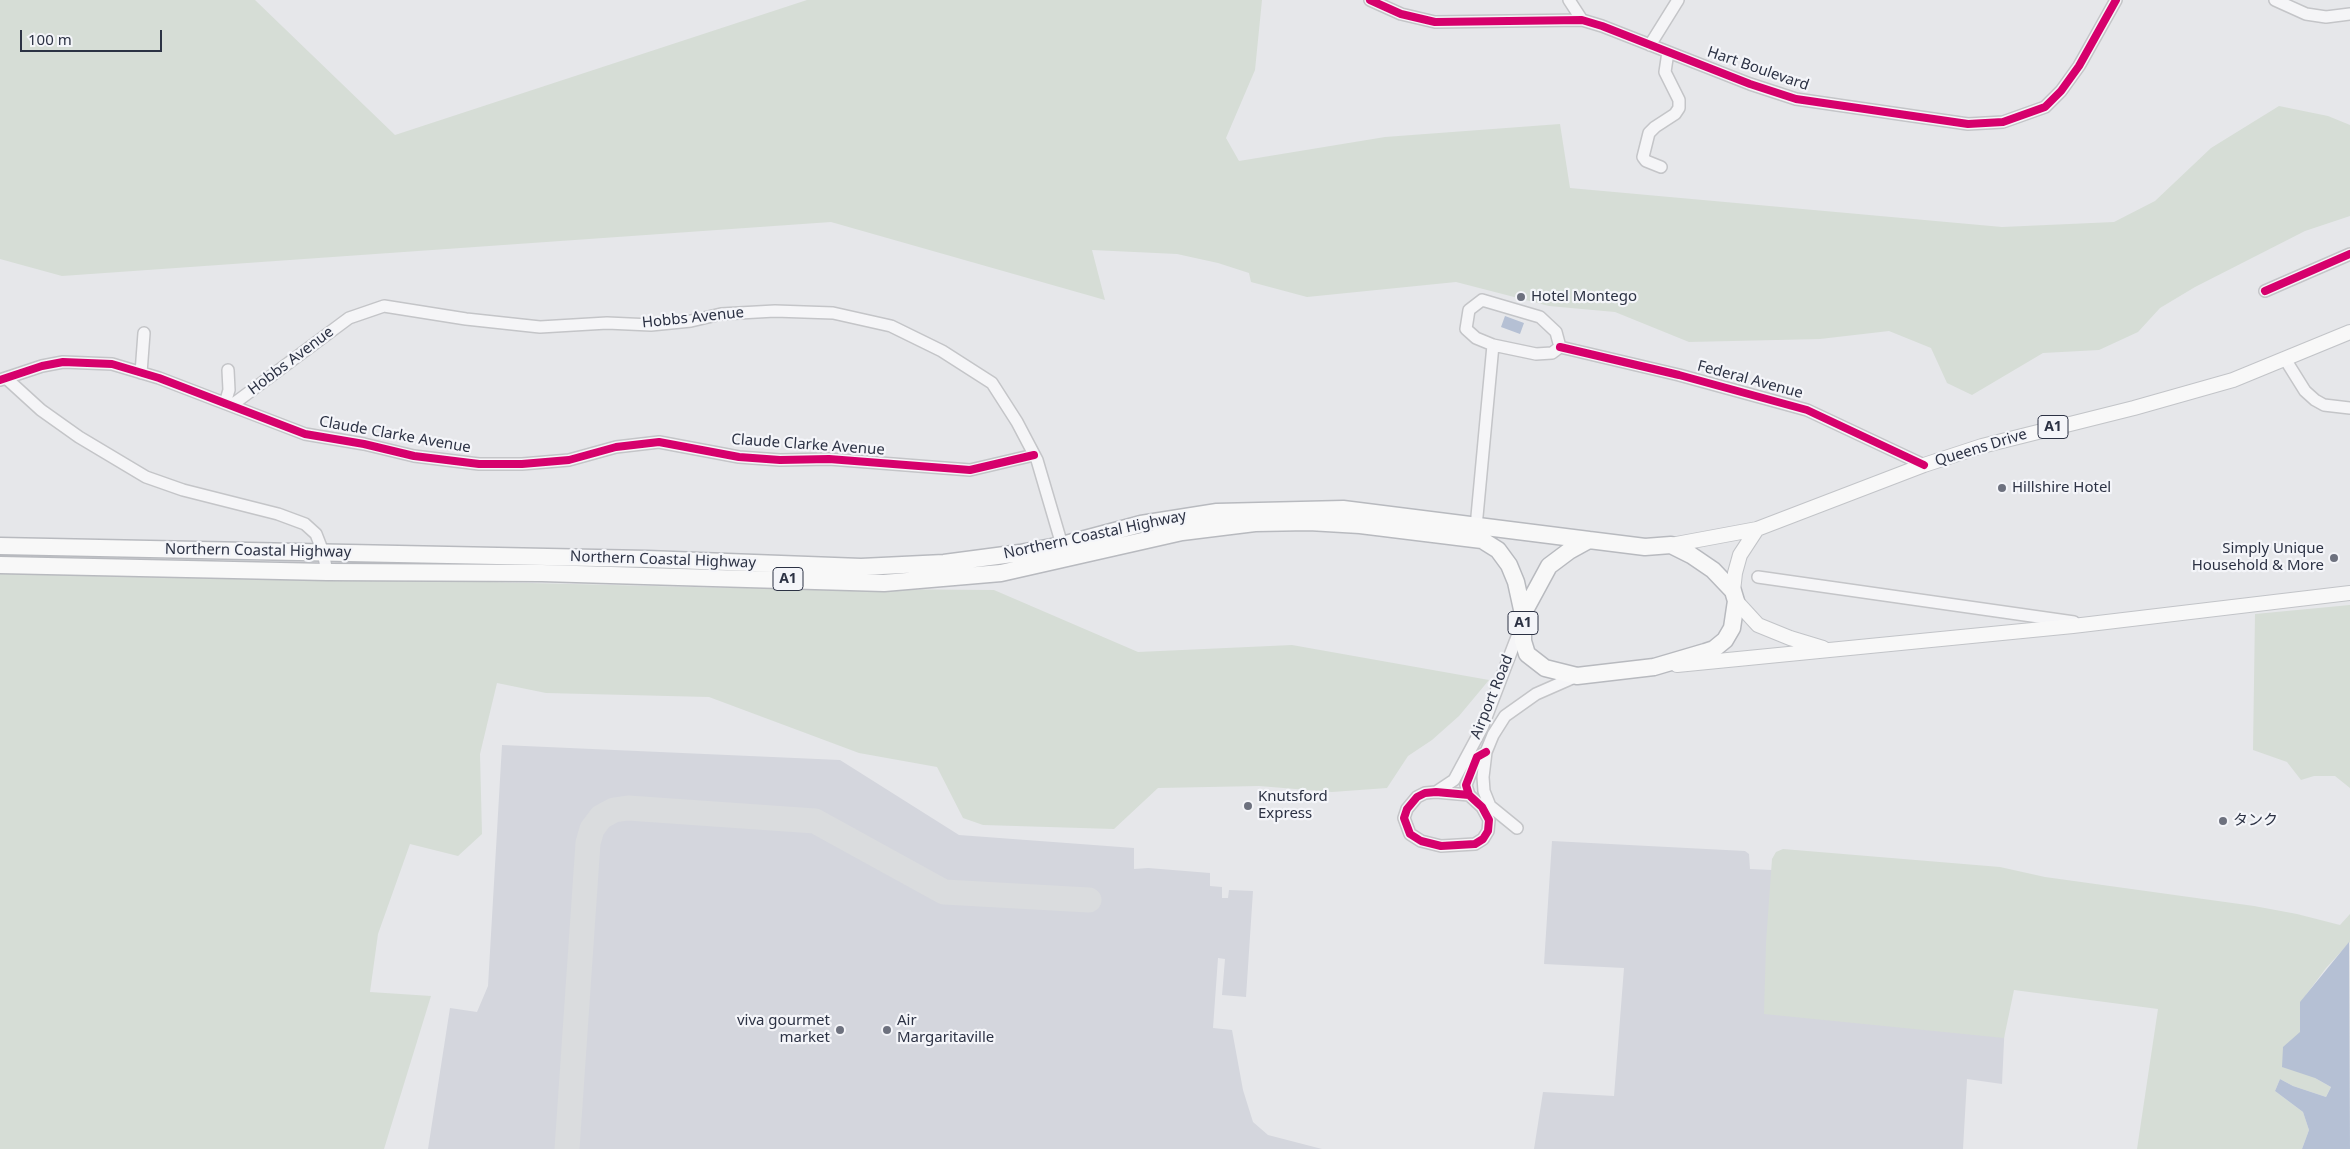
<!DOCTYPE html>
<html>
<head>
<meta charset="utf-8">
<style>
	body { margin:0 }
	#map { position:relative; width:2350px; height:1149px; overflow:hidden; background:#e6e7ea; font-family:"Noto Sans",sans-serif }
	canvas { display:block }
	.scale { position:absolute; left:20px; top:30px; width:142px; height:22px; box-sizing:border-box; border:2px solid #2c3244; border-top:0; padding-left:6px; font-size:15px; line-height:18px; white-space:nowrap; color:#2c3244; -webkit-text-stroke:4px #f4f5f9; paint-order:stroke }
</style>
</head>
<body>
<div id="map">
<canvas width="2350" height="1149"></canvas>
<div class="scale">100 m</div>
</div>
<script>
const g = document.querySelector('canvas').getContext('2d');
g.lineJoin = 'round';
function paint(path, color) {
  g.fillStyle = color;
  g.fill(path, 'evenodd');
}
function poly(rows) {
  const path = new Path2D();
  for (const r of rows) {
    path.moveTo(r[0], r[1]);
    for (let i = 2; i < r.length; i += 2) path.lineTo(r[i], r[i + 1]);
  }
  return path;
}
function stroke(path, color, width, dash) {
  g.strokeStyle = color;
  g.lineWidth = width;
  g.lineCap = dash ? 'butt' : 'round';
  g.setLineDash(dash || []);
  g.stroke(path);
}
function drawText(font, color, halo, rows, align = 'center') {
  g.font = font + ' "Noto Sans","Noto Sans JP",sans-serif';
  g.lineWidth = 4.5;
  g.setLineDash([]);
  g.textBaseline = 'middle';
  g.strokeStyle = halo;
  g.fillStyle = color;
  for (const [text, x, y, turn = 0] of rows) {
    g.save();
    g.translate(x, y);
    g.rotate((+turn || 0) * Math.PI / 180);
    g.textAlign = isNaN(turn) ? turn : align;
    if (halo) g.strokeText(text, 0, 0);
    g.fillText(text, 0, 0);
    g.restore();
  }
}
paint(poly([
	[502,745,840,760,959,835,1134,848,1134,869,1148,868,1210,873,1210,886,1222,887,1222,898,1228,898,1229,890,1253,891,1246,997,1222,995,1225,959,1218,958,1213,1028,1232,1030,1243,1090,1253,1122,1268,1135,1322,1149,428,1149,450,1008,477,1012,488,986],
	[1552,841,1745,851,1749,854,1750,869,1772,870,2007,977,2002,1084,1967,1079,1963,1149,1534,1149,1543,1092,1614,1096,1624,968,1544,964]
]), '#d4d6dd');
paint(poly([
	[0,0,255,0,395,135,807,0,1262,0,1255,70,1226,138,1239,161,1385,137,1560,124,1570,188,2002,227,2114,222,2155,201,2211,148,2279,106,2328,116,2350,125,2350,216,2305,231,2195,287,2160,308,2138,332,2099,350,2043,353,1972,395,1947,383,1931,348,1889,331,1820,339,1689,342,1615,312,1549,306,1456,282,1307,297,1251,282,1249,273,1218,263,1177,254,1092,250,1105,300,831,222,62,276,0,259],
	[0,565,327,578,734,588,994,590,1138,652,1292,645,1489,680,1459,716,1432,740,1408,756,1387,788,1332,792,1259,786,1158,788,1114,829,983,825,963,818,937,767,859,753,709,697,546,693,497,683,480,754,482,834,458,856,410,844,378,934,370,992,431,996,384,1149,0,1149],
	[2350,605,2350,788,2335,776,2314,776,2301,780,2287,762,2253,750,2255,614],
	[1783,849,2000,867,2045,877,2254,906,2297,914,2340,925,2350,914,2350,942,2326,968,2303,999,2315,1078,2331,1087,2326,1097,2293,1086,2280,1079,2275,1091,2303,1112,2309,1130,2302,1149,2137,1149,2158,1009,2014,990,2004,1038,1764,1014,1766,943,1772,859,1776,852]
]), '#d6ddd6');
paint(poly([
	[1505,316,1524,323,1520,334,1501,327],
	[2349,942,2350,1149,2302,1149,2309,1130,2303,1112,2275,1091,2280,1079,2293,1086,2326,1097,2331,1087,2315,1078,2282,1067,2283,1047,2300,1032,2300,1002]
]), '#b5c0d4');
stroke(poly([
	[567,1149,588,843,592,829,601,817,614,810,628,808,815,821,944,892,1089,900]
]), '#dadcde', 25);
const minor = poly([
	[1370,0,1401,14,1435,22,1582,20,1602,26,1750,84,1796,99,1968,124,2003,122,2045,107,2061,91,2079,66,2116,0],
	[1569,0,1582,20],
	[2275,0,2306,14,2326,17,2350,14],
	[1650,45,1678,0],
	[1661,167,1646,161,1643,157,1649,133,1655,127,1675,114,1679,108,1679,100,1665,72,1668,52],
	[2265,291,2350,254],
	[1482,300,1540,317,1556,332,1560,347,1552,353,1536,354,1493,345,1476,338,1466,329,1469,310,1482,300],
	[1560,347,1679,375,1807,410,1924,465],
	[2285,359,2305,391,2315,400,2324,405,2350,408],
	[141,373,144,333],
	[7,379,41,410,79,437,146,477,183,490,278,514,305,524,316,534,323,552,327,572],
	[0,380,42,366,63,362,112,364,159,378,305,434,364,444,414,456,479,464,522,464,569,460,616,447,659,442,739,457,780,460,829,459,970,470,1034,455],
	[225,403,229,390,228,370],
	[232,405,349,318,384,306,466,319,540,327,607,323,651,325,691,321,721,314,775,311,833,313,891,326,942,351,992,383,1017,422,1037,460,1062,545],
	[1476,527,1493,345],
	[1758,577,2074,622],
	[1436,792,1454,780,1482,728,1520,629],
	[1469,795,1436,792,1425,793,1417,797,1407,809,1404,818,1410,834,1421,841,1441,846,1475,844,1483,839,1488,831,1489,820,1482,807,1469,795,1466,785,1477,757,1486,752],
	[1517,828,1490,806,1484,791,1483,777,1486,752,1493,735,1505,716,1536,694,1577,676]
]);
const major = poly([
	[1671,545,1757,529,1924,465,1982,446,2134,408,2233,380,2350,332],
	[1733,591,1735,573,1740,555,1757,529],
	[1736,601,1758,625,1790,638,1823,648],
	[1677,665,2073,626,2350,593]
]);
const highway = poly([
	[1589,540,1645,547,1671,545,1691,555,1713,570,1733,591,1736,601,1732,628,1725,640,1714,649,1705,652,1654,667,1577,676,1545,668,1527,654,1523,641,1523,614,1549,566,1569,551,1589,540],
	[0,546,647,559,861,567,944,563,1020,553,1062,545,1141,524,1217,512,1343,509,1589,540],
	[0,565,327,572,542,573,884,583,1001,573,1182,532,1255,523,1309,522,1360,525,1482,540,1498,550,1509,565,1516,582,1523,614]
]);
stroke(minor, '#c4c5c8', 14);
stroke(major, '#c2c4c8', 16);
stroke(highway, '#b8babf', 19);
stroke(minor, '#f5f5f7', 11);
stroke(major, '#f8f8f8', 14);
stroke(highway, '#f8f8f8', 16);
stroke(poly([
	[1370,0,1401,14,1435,22,1582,20,1602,26,1750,84,1796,99,1968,124,2003,122,2045,107,2061,91,2079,66,2116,0],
	[2265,291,2350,254],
	[1560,347,1679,375,1807,410,1924,465],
	[0,380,42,366,63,362,112,364,159,378,305,434,364,444,414,456,479,464,522,464,569,460,616,447,659,442,739,457,780,460,829,459,970,470,1034,455],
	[1469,795,1436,792,1425,793,1417,797,1407,809,1404,818,1410,834,1421,841,1441,846,1475,844,1483,839,1488,831,1489,820,1482,807,1469,795,1466,785,1477,757,1486,752]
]), '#d6006c', 8);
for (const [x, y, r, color] of [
	[1521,297,5,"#6d717e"],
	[2002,488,5,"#6d717e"],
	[2334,558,5,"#6d717e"],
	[1248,806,5,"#6d717e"],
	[2223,821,5,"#6d717e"],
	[840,1030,5,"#6d717e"],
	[887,1030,5,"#6d717e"]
]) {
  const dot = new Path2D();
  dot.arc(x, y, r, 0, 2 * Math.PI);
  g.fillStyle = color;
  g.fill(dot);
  stroke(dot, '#f4f5f9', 2);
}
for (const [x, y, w] of [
	[2053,427,30],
	[788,579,30],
	[1523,623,30]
]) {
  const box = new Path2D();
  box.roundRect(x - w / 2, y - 11.5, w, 23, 4);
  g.fillStyle = '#f4f5f9';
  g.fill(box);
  stroke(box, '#2c3244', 1);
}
drawText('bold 14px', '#2c3244', null, [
	["A1",2053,427],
	["A1",788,579],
	["A1",1523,623]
]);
drawText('15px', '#2c3244', '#f4f5f9', [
	["Hart Boulevard",1758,69,19],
	["Hobbs Avenue",693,318,-6],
	["Hobbs Avenue",291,361,-37],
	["Federal Avenue",1750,380,15],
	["Claude Clarke Avenue",395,435,10],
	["Claude Clarke Avenue",808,445,4],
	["Queens Drive",1981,448,-17],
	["Northern Coastal Highway",1095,535,-12],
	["Northern Coastal Highway",258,551,1],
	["Northern Coastal Highway",663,560,2],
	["Airport Road",1492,697,-68]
]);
drawText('15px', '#2c3244', '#f4f5f9', [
	["Hotel Montego",1531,297],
	["Hillshire Hotel",2012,488],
	["Simply Unique",2324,549,"right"],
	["Household & More",2324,566,"right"],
	["Knutsford",1258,797],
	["Express",1258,814],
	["タンク",2233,821],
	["viva gourmet",830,1021,"right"],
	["market",830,1038,"right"],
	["Air",897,1021],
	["Margaritaville",897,1038]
], 'left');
</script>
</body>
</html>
